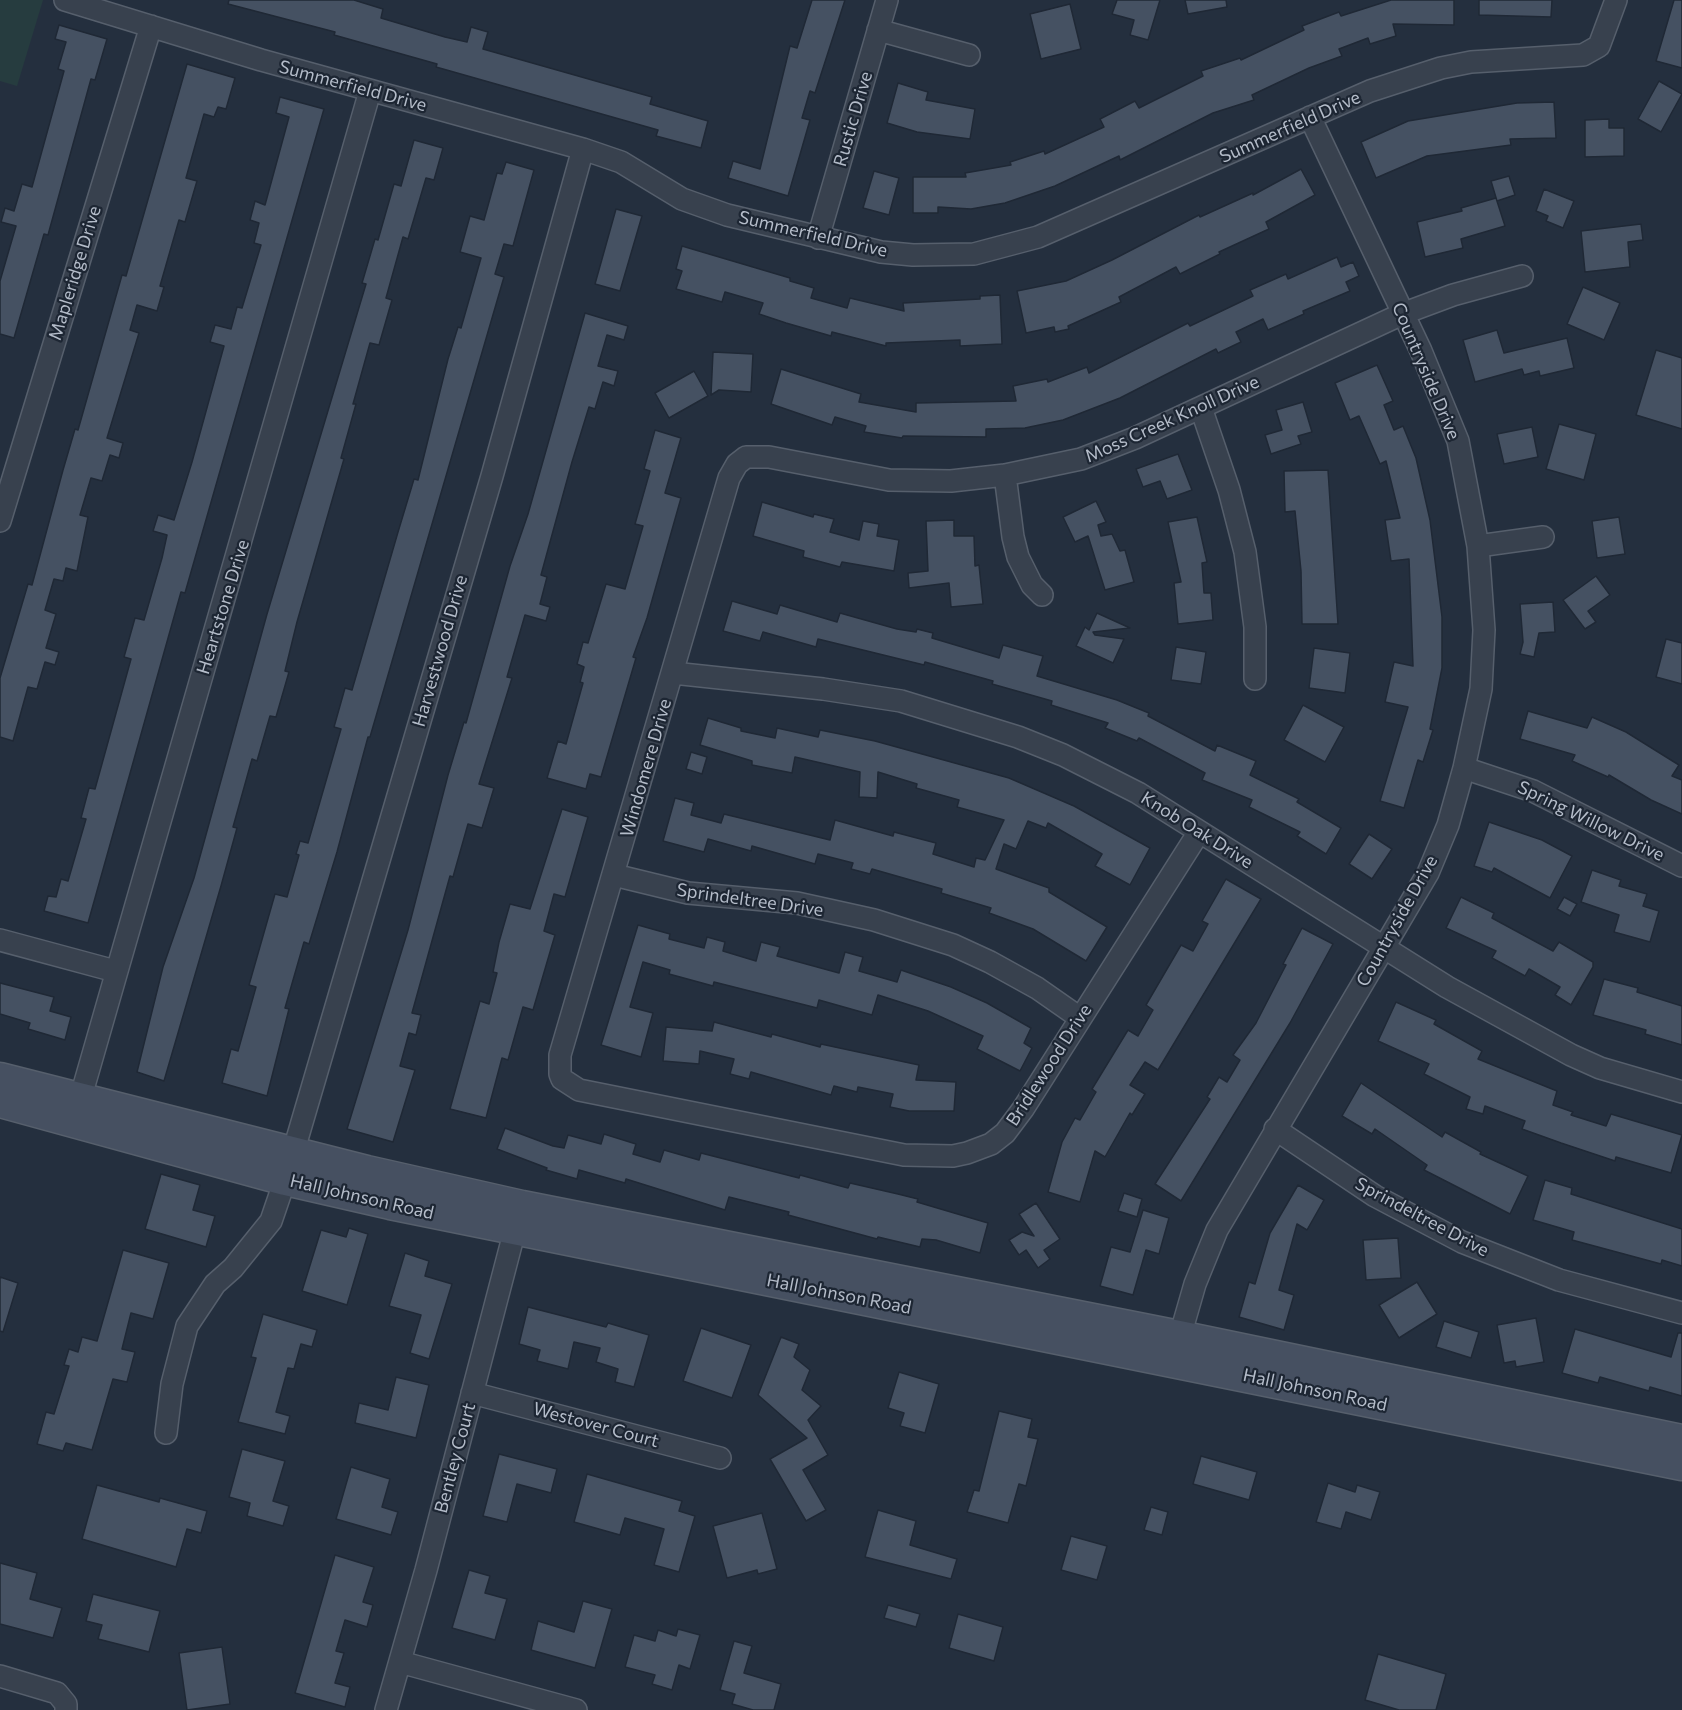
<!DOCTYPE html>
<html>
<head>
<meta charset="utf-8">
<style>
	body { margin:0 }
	canvas { display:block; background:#242f3e }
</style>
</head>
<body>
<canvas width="1682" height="1710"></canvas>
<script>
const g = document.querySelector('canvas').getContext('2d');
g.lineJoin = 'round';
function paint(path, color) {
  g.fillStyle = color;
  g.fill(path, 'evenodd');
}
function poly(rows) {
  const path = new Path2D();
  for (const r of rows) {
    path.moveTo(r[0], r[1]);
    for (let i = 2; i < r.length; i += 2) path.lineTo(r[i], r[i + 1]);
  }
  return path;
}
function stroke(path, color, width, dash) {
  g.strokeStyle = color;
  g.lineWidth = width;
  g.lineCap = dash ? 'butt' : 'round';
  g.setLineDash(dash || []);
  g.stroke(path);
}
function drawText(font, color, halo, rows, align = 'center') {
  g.font = font + ' Commissioner,sans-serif';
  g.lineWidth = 4.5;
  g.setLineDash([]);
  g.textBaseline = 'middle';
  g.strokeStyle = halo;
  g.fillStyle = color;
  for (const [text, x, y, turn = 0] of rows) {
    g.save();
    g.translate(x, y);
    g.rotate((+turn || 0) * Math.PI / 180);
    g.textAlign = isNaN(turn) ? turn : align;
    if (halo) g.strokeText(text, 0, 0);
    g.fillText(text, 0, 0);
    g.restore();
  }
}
paint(poly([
	[0,0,43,0,17,86,0,81]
]), '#263c3f');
const building = poly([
	[229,0,354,0,383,9,381,18,445,37,467,42,471,27,488,32,483,49,652,97,650,104,708,121,701,148,656,136,658,130,436,67,437,64,334,35,335,32,228,4,229,0],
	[812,0,845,0,815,93,810,91,802,118,810,120,788,196,728,178,733,161,760,169,790,46,797,48,812,0],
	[1117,0,1160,0,1148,40,1130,35,1134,20,1112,14,1117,0],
	[1185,0,1226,0,1227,7,1188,14,1185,0],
	[1391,0,1454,0,1454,25,1393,24,1396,36,1370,44,1368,38,1339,49,1342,56,1309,68,1252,95,1254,100,1213,113,1120,160,1119,156,1055,186,1005,203,971,209,938,207,938,213,913,213,913,177,966,177,965,173,1011,165,1010,162,1044,151,1045,154,1104,127,1100,119,1135,101,1139,108,1203,76,1201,71,1240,58,1241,60,1304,30,1302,26,1339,12,1341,16,1391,0],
	[1479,0,1552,0,1551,17,1479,15,1479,0],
	[1674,0,1682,0,1682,68,1656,61,1674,0],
	[1070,4,1081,49,1041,59,1030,14,1070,4],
	[59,25,107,39,95,80,91,79,48,235,44,234,14,338,0,334,0,281,16,226,1,222,5,208,14,211,22,184,32,187,64,71,58,69,66,42,55,39,59,25],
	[187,64,235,78,226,109,218,107,214,117,204,114,186,178,197,181,185,222,179,220,160,286,164,287,157,311,137,305,130,330,139,333,107,438,123,443,119,458,110,455,102,481,91,478,80,515,88,517,77,571,66,568,63,581,54,579,45,610,56,614,46,648,59,652,55,665,45,662,37,689,28,687,13,741,0,737,0,678,28,584,32,585,63,470,75,429,78,430,122,275,126,276,187,64],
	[1659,81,1682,94,1661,132,1638,119,1659,81],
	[898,83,928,92,926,100,975,109,970,139,917,132,887,123,898,83],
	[280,97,324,109,185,593,181,592,88,923,44,911,48,896,56,897,61,879,68,881,86,819,81,818,89,788,95,789,131,659,124,657,135,618,144,620,162,558,167,535,153,531,158,515,174,520,192,462,224,346,210,342,215,325,231,329,237,307,242,308,261,245,254,243,259,223,250,220,255,201,265,205,289,117,276,113,280,97],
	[1554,102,1556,138,1510,139,1511,145,1427,156,1376,178,1361,142,1408,121,1517,103,1554,102],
	[1609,119,1609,128,1624,128,1624,156,1585,157,1585,120,1609,119],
	[414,140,443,148,434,180,426,178,408,239,403,237,386,298,392,300,379,345,370,343,353,404,356,404,341,458,344,459,297,622,285,671,289,672,276,717,270,716,257,761,252,759,233,827,237,828,221,886,164,1081,137,1072,163,967,194,878,267,614,366,284,362,283,375,239,378,240,394,184,401,186,414,140],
	[506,162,534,170,513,246,504,244,495,274,504,277,370,737,368,737,337,852,309,944,304,942,285,1008,289,1009,267,1096,222,1083,231,1049,238,1051,256,987,249,985,275,894,287,897,299,855,296,854,300,841,308,843,341,729,334,727,345,688,352,690,398,532,414,479,418,480,448,359,458,327,461,328,481,258,460,252,470,216,484,220,497,173,502,174,506,162],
	[1301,169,1315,195,1266,222,1269,229,1219,252,1220,254,1180,274,1176,267,1119,297,1121,302,1068,326,1069,329,1055,332,1054,327,1026,333,1017,291,1066,281,1112,260,1199,215,1200,217,1253,193,1253,195,1301,169],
	[874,171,899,178,889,215,863,208,874,171],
	[1509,176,1515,195,1497,201,1491,181,1509,176],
	[1544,189,1574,201,1563,228,1546,221,1548,216,1536,211,1544,189],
	[1496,198,1505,226,1461,239,1463,248,1425,257,1417,222,1462,211,1461,208,1496,198],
	[616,209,642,216,620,291,595,284,616,209],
	[1641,224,1643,240,1628,242,1630,267,1585,272,1581,231,1641,224],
	[682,246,790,278,790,281,814,288,811,298,847,308,850,298,904,311,903,303,980,299,980,296,1000,295,1002,344,960,346,960,340,886,343,886,346,832,332,831,336,786,323,759,314,763,303,725,292,722,302,676,289,682,271,676,269,682,246],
	[1337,257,1341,267,1353,262,1359,276,1346,282,1350,291,1303,311,1304,314,1268,330,1263,319,1236,332,1241,342,1218,353,1216,349,1120,398,1063,420,1025,428,986,429,986,437,903,436,902,438,864,432,866,426,835,417,832,425,771,404,781,369,861,394,859,402,916,412,916,403,1016,401,1013,386,1047,379,1048,382,1087,367,1089,373,1188,323,1190,326,1253,296,1250,290,1286,274,1288,279,1337,257],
	[1583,287,1620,303,1604,340,1567,324,1583,287],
	[585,313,628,326,624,340,607,335,598,366,618,371,614,386,603,382,595,409,589,407,572,462,541,575,547,577,540,604,550,607,546,621,525,615,507,677,512,678,479,784,494,788,482,828,468,824,453,877,450,876,412,1013,421,1015,416,1035,409,1033,400,1066,415,1070,393,1142,347,1129,408,930,448,775,464,722,466,723,510,566,528,514,585,313],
	[1497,330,1504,353,1567,338,1574,368,1540,376,1539,371,1524,375,1522,369,1475,382,1463,340,1497,330],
	[1656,350,1682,358,1682,429,1636,415,1656,350],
	[713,352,753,354,751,392,719,390,711,395,713,352],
	[1377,365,1393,401,1384,405,1394,430,1403,426,1416,458,1430,520,1442,617,1442,668,1430,729,1433,730,1423,762,1418,760,1404,808,1380,801,1408,707,1385,702,1394,662,1413,666,1409,559,1391,561,1385,520,1400,518,1386,461,1380,464,1359,416,1350,420,1335,383,1377,365],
	[694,371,708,396,669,418,655,393,694,371],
	[1303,402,1312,432,1298,436,1301,444,1271,454,1265,435,1282,430,1276,410,1303,402],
	[1559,424,1596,434,1584,480,1546,469,1559,424],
	[1532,427,1538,457,1504,464,1497,434,1532,427],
	[655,430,681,438,665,493,681,498,647,618,633,657,636,658,601,777,590,774,586,789,547,778,558,741,566,744,583,683,580,682,584,667,577,664,583,642,588,643,606,584,625,589,643,526,635,524,650,471,644,469,655,430],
	[1178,454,1192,490,1167,499,1160,481,1143,487,1136,469,1178,454],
	[1328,470,1338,624,1302,624,1301,571,1295,511,1285,512,1284,471,1328,470],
	[1096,501,1106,522,1098,525,1101,536,1112,534,1120,551,1125,550,1134,582,1105,590,1088,536,1075,542,1063,517,1096,501],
	[762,502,813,517,814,514,834,519,830,532,859,540,863,521,879,524,877,536,899,540,894,571,842,562,840,567,803,557,804,551,753,536,762,502],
	[1197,517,1207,562,1202,563,1204,593,1211,593,1213,620,1178,624,1174,583,1181,582,1168,522,1197,517],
	[1619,517,1625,554,1597,558,1592,521,1619,517],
	[954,520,954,536,974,536,975,566,979,565,983,604,951,607,949,583,909,588,908,573,928,571,926,521,954,520],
	[1596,576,1610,595,1588,611,1596,622,1585,629,1563,600,1596,576],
	[732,601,777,614,780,605,837,622,840,613,897,629,916,632,917,629,933,633,932,638,999,658,1003,645,1043,656,1037,676,1117,700,1149,713,1148,716,1215,751,1217,745,1256,761,1250,775,1299,799,1297,802,1341,828,1326,854,1297,836,1300,832,1249,807,1252,800,1202,780,1205,773,1139,738,1137,741,1105,728,1108,723,1051,705,1052,701,992,684,993,681,925,662,924,665,818,639,816,647,763,632,760,641,723,631,732,601],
	[1553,602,1555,632,1539,633,1534,657,1520,654,1523,642,1520,604,1553,602],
	[1097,613,1130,628,1093,632,1095,635,1124,639,1113,663,1076,646,1085,627,1089,630,1097,613],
	[1666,639,1682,643,1682,684,1656,677,1666,639],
	[1176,647,1206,652,1201,684,1171,680,1176,647],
	[1314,648,1350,653,1345,693,1309,688,1314,648],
	[1303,705,1344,727,1325,762,1284,740,1303,705],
	[1528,711,1587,728,1592,717,1626,732,1679,765,1672,776,1682,780,1682,814,1651,800,1609,775,1608,777,1572,761,1575,755,1520,739,1528,711],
	[708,718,741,728,741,731,775,738,777,728,818,737,820,730,875,741,1009,778,1074,806,1150,848,1130,885,1095,866,1102,854,1048,823,1046,828,1028,821,1016,849,1004,844,996,869,1049,888,1049,892,1107,927,1086,961,1033,929,989,913,991,908,941,893,942,889,872,869,870,874,851,869,853,863,818,854,815,864,752,846,751,851,708,839,704,852,663,841,675,798,694,803,691,815,721,823,724,814,830,840,835,820,893,836,894,832,936,843,933,854,974,867,976,858,985,860,1004,820,957,807,959,800,916,788,917,784,878,772,877,798,859,797,860,772,795,757,792,773,752,765,752,761,700,745,708,718],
	[691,752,707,757,702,774,686,769,691,752],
	[562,809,588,817,565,897,554,894,544,931,555,935,533,1010,523,1007,508,1060,502,1058,486,1118,450,1109,480,1001,489,1004,497,973,493,972,499,942,510,904,530,909,562,809],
	[1489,822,1542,840,1572,856,1550,898,1494,868,1492,872,1474,866,1489,822],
	[1369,834,1392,849,1372,879,1349,864,1369,834],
	[1592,870,1621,880,1619,886,1647,894,1643,906,1659,911,1650,942,1614,932,1619,915,1581,902,1592,870],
	[1226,879,1261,899,1158,1070,1145,1062,1130,1085,1145,1094,1132,1115,1130,1113,1105,1157,1095,1151,1080,1202,1048,1192,1062,1142,1075,1118,1080,1120,1096,1092,1092,1089,1128,1030,1138,1036,1153,1010,1146,1005,1181,945,1193,951,1208,924,1202,921,1226,879],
	[1461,897,1494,913,1492,918,1553,951,1559,942,1593,962,1593,967,1571,1005,1555,995,1560,987,1529,969,1525,976,1492,958,1496,951,1446,928,1461,897],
	[1564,897,1577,904,1570,916,1557,909,1564,897],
	[638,925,670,934,669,939,704,948,707,937,725,942,723,951,756,961,761,942,780,947,777,956,839,973,845,952,863,957,859,971,897,982,901,970,951,987,987,1003,1031,1028,1024,1043,1032,1048,1020,1071,977,1049,983,1036,928,1011,878,995,872,1015,819,1000,817,1008,714,982,713,986,669,974,670,970,643,962,630,1007,653,1013,641,1057,601,1045,638,925],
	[1302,928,1333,944,1290,1023,1181,1201,1155,1184,1210,1099,1207,1097,1219,1077,1227,1082,1240,1060,1233,1055,1256,1023,1286,965,1283,964,1302,928],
	[1604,979,1638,988,1637,992,1682,1006,1682,1045,1645,1034,1646,1030,1593,1015,1604,979],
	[0,983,54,997,50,1011,71,1017,65,1040,28,1029,30,1023,0,1014,0,983],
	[1396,1002,1436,1020,1434,1024,1482,1051,1478,1059,1557,1091,1553,1105,1573,1112,1571,1115,1606,1126,1611,1114,1682,1135,1671,1173,1616,1157,1615,1161,1561,1143,1522,1129,1525,1121,1485,1106,1483,1114,1466,1109,1470,1097,1424,1074,1429,1064,1378,1041,1396,1002],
	[714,1022,771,1037,772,1034,820,1047,821,1044,919,1065,916,1080,956,1082,954,1111,909,1111,890,1107,893,1094,858,1087,857,1092,834,1086,831,1095,751,1072,749,1079,730,1074,734,1059,700,1051,699,1064,663,1061,666,1027,712,1031,714,1022],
	[1361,1083,1442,1137,1445,1132,1481,1152,1480,1154,1528,1176,1510,1214,1424,1170,1427,1165,1375,1129,1372,1134,1342,1116,1361,1083],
	[505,1128,553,1146,564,1148,568,1135,601,1144,604,1134,636,1144,633,1154,660,1162,664,1150,699,1160,701,1153,799,1178,800,1175,848,1188,850,1183,898,1194,918,1199,917,1202,988,1223,980,1253,936,1240,922,1239,920,1247,878,1237,877,1239,788,1215,789,1212,729,1197,725,1210,626,1179,625,1183,579,1170,577,1179,546,1170,547,1168,497,1149,505,1128],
	[161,1174,200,1185,193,1210,215,1216,206,1247,145,1229,161,1174],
	[1545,1180,1572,1188,1571,1194,1682,1229,1682,1266,1662,1260,1661,1264,1572,1240,1574,1232,1533,1220,1545,1180],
	[1298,1185,1324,1200,1307,1230,1297,1224,1279,1290,1294,1295,1284,1330,1239,1317,1249,1282,1255,1284,1270,1233,1298,1185],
	[1124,1193,1142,1199,1137,1217,1118,1211,1124,1193],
	[1036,1203,1060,1239,1044,1250,1050,1259,1038,1268,1026,1250,1019,1255,1009,1240,1022,1232,1034,1236,1019,1214,1036,1203],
	[1143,1210,1169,1218,1159,1254,1146,1250,1133,1295,1100,1286,1111,1247,1130,1252,1143,1210],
	[349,1228,368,1234,347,1305,302,1291,321,1230,346,1237,349,1228],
	[1398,1238,1401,1278,1366,1280,1363,1240,1398,1238],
	[123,1250,169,1263,153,1319,131,1313,122,1349,135,1352,127,1382,113,1379,92,1450,66,1443,63,1451,37,1444,46,1412,54,1414,69,1366,64,1365,69,1349,78,1352,82,1337,97,1341,123,1250],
	[405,1253,429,1261,425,1276,452,1284,429,1359,410,1353,421,1315,389,1306,405,1253],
	[0,1277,18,1283,3,1332,0,1331,0,1277],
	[1417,1282,1437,1314,1399,1338,1379,1305,1417,1282],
	[528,1307,606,1327,608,1323,649,1335,634,1387,615,1382,618,1369,596,1362,600,1348,574,1342,568,1369,537,1361,540,1350,519,1344,528,1307],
	[263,1314,317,1330,312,1347,301,1344,294,1369,288,1368,276,1412,290,1416,285,1434,238,1422,256,1358,251,1357,263,1314],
	[1536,1318,1544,1362,1516,1367,1515,1361,1504,1363,1497,1325,1536,1318],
	[1444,1321,1479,1332,1471,1358,1436,1347,1444,1321],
	[701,1328,751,1345,732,1398,683,1381,701,1328],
	[1575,1329,1671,1357,1678,1333,1682,1333,1682,1396,1650,1387,1649,1391,1600,1377,1598,1383,1562,1373,1575,1329],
	[781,1337,799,1344,794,1357,810,1370,802,1390,821,1406,808,1420,828,1455,803,1470,826,1510,806,1521,770,1459,807,1438,758,1395,781,1337],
	[899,1372,939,1384,925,1433,900,1426,904,1413,888,1408,899,1372],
	[396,1377,429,1385,416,1438,355,1423,359,1403,388,1410,396,1377],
	[999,1411,1032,1419,1028,1437,1038,1439,1026,1486,1019,1484,1008,1523,967,1512,974,1490,979,1491,999,1411],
	[242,1449,285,1461,273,1501,289,1506,283,1526,247,1516,250,1503,229,1497,242,1449],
	[499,1454,557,1469,551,1493,517,1484,507,1522,483,1516,499,1454],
	[1201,1456,1257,1472,1249,1500,1193,1484,1201,1456],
	[351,1467,390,1479,382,1507,398,1512,391,1535,336,1519,351,1467],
	[587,1474,682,1501,679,1511,695,1516,679,1572,654,1565,664,1529,625,1518,620,1535,574,1522,587,1474],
	[1328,1483,1355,1492,1357,1485,1380,1492,1371,1520,1346,1512,1341,1529,1316,1522,1328,1483],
	[97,1485,159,1502,160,1498,207,1511,201,1533,187,1529,176,1567,82,1539,97,1485],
	[1151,1507,1168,1512,1162,1535,1144,1530,1151,1507],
	[878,1510,916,1521,910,1545,957,1559,951,1579,865,1557,878,1510],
	[762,1513,777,1569,758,1574,757,1570,727,1578,713,1526,762,1513],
	[1071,1536,1107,1546,1097,1580,1061,1570,1071,1536],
	[335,1555,374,1567,363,1602,373,1605,367,1627,345,1620,336,1651,344,1653,335,1683,350,1687,345,1707,295,1693,335,1555],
	[0,1563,37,1573,30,1599,62,1608,53,1638,0,1624,0,1563],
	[469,1570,490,1576,485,1593,507,1599,495,1640,452,1628,469,1570],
	[93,1594,160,1611,149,1652,98,1639,102,1625,86,1621,93,1594],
	[583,1601,612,1609,595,1668,531,1650,538,1621,574,1632,583,1601],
	[888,1605,920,1614,916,1627,884,1618,888,1605],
	[958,1614,1003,1627,994,1661,949,1648,958,1614],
	[678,1629,700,1635,690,1669,679,1665,672,1690,652,1684,655,1675,625,1667,634,1635,655,1641,658,1630,676,1636,678,1629],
	[734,1641,752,1646,744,1673,781,1684,774,1710,753,1710,732,1704,735,1694,720,1690,734,1641],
	[222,1647,230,1704,187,1710,179,1653,222,1647],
	[1378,1654,1446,1674,1436,1710,1399,1710,1365,1700,1378,1654]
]);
paint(building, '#455162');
stroke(building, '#1f2835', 1.5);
const minor = poly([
	[65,0,261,60,583,149,621,162,682,199,727,215,881,252,913,255,974,254,1038,237,1370,91,1441,68,1471,62,1583,55,1599,46,1616,0],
	[878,30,969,55],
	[818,238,887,0],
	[1201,408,1229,490,1245,552,1255,627,1255,679],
	[1005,475,1013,537,1018,557,1032,585,1042,595],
	[0,521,151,26],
	[1478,546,1543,537],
	[673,673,823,689,901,701,1018,737,1063,755,1138,793,1447,987,1571,1055,1600,1068,1682,1092],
	[1464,768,1533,791,1682,866],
	[1199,832,1023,1109,1005,1133,991,1144,967,1153,953,1156,904,1155,579,1090,562,1079,560,1074,560,1055,729,478,737,464,746,457,769,457,889,480,951,481,1005,475,1081,459,1135,438,1402,314,1453,295,1522,276],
	[614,875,688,893,797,903,874,920,953,945,990,962,1037,988,1080,1018],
	[0,940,115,971],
	[77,1110,370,91],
	[1275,1129,1375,1196,1462,1242,1559,1280,1682,1313],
	[1176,1350,1195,1284,1217,1230,1428,873,1448,825,1464,768,1481,689,1484,630,1478,546,1458,441,1421,351,1310,117],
	[472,1393,720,1458],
	[166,1433,172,1384,187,1326,215,1284,233,1268,271,1221,285,1180,492,476,583,149],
	[400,1662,576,1710],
	[0,1676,57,1693,66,1704,66,1710],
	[386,1710,426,1570,518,1218]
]);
const secondary = poly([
	[0,1078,367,1171,522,1206,1179,1336,1682,1440],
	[0,1102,285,1180,390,1204,1682,1465]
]);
stroke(minor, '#565f6c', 24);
stroke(secondary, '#565f6c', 33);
stroke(minor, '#38414e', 21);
stroke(secondary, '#465061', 30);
drawText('18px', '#b4bcc9', '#1d2633', [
	["Summerfield Drive",353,86,15],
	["Rustic Drive",853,119,-74],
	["Summerfield Drive",1290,127,-24],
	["Summerfield Drive",813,234,13],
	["Mapleridge Drive",75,273,-73],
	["Countryside Drive",1426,371,67],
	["Moss Creek Knoll Drive",1172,419,-24],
	["Heartstone Drive",223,607,-73],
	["Harvestwood Drive",440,651,-74],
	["Windomere Drive",646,768,-74],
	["Spring Willow Drive",1591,821,26],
	["Knob Oak Drive",1197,830,32],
	["Sprindeltree Drive",750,900,8],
	["Countryside Drive",1397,921,-61],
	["Bridlewood Drive",1049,1065,-57],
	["Hall Johnson Road",362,1197,13],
	["Sprindeltree Drive",1422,1217,28],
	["Hall Johnson Road",839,1294,11],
	["Hall Johnson Road",1315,1390,12],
	["Westover Court",596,1425,15],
	["Bentley Court",455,1458,-75]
]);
</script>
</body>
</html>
